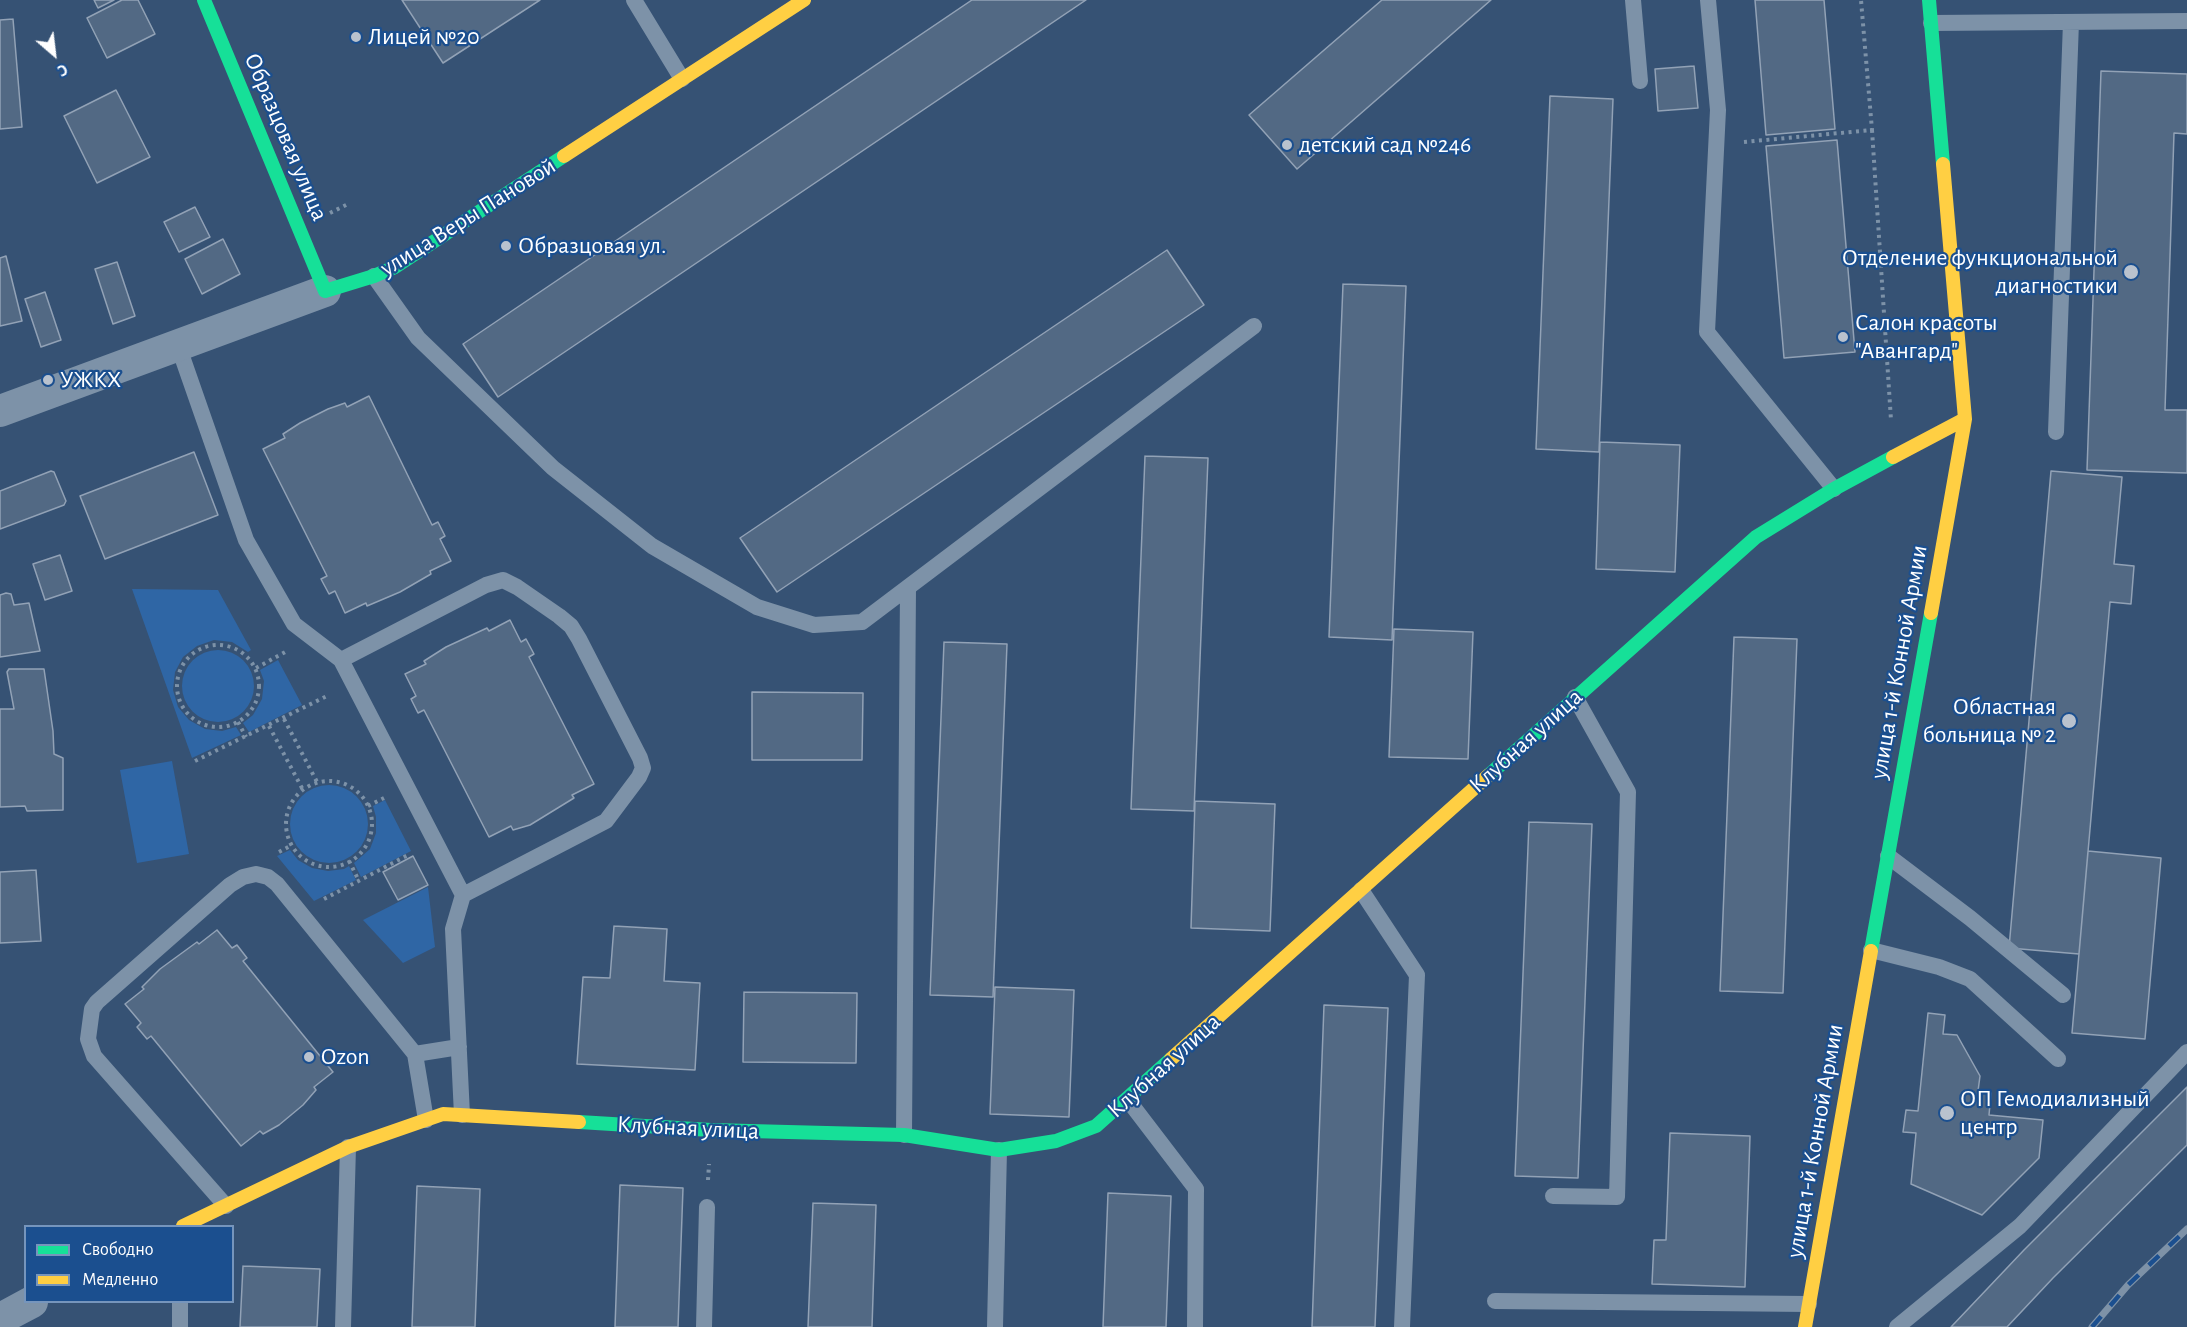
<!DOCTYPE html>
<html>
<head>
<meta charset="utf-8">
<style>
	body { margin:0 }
	#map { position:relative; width:2187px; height:1327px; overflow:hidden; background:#365274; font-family:"Alegreya Sans",sans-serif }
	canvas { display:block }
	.legend { position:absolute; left:24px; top:1225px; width:210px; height:78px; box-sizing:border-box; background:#1b4f8f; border:2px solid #7695bc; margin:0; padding:8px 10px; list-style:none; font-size:18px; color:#fff }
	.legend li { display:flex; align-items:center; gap:12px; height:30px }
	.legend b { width:30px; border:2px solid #7695bc }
	.north { position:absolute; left:24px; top:24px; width:60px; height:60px; -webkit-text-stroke:4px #1b4f8f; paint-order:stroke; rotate:152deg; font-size:16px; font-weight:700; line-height:24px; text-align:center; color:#fff }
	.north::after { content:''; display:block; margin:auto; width:21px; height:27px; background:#fff; clip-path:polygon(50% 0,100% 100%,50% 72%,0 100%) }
</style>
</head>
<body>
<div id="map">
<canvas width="2187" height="1327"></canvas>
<ul class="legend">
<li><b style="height:8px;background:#16e098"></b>Свободно</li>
<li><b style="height:8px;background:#ffcf43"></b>Медленно</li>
</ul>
<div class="north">С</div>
</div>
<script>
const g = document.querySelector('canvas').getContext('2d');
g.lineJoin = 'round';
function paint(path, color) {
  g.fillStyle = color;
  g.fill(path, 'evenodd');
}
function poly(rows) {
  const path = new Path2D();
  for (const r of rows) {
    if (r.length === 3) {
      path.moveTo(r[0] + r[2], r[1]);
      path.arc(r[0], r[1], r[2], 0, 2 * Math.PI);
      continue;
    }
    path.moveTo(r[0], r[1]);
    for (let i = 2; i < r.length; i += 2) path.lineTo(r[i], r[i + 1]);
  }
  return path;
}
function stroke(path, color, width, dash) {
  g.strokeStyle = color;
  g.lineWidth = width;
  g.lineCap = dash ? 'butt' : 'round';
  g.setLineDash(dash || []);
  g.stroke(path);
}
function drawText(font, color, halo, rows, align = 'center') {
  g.font = font + ' "Alegreya Sans",sans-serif';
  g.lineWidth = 4.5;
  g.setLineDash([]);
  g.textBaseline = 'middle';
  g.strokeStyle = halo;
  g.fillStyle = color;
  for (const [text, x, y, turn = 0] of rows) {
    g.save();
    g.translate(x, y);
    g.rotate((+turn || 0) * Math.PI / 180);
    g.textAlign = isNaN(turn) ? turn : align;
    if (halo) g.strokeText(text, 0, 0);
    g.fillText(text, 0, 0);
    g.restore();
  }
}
paint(poly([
	[132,589,218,590,251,650,248,652,232,642,214,640,197,646,183,657,175,672,173,690,178,707,189,720,205,729,222,731,236,727,241,735,192,758],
	[218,686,36],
	[278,660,302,705,249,732,243,723,253,715,262,699,264,681,260,670],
	[172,761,189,854,137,863,120,770],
	[329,824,39],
	[385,800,411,851,361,877,354,863,370,849,376,833,376,817,373,806],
	[290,850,298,860,312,868,328,871,344,869,349,866,356,880,314,901,277,856],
	[428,887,435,947,403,963,363,920]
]), '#2f66a5');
const building = poly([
	[94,0,114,0,98,8,94,0],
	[122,0,138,0,155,34,107,58,87,18,122,0],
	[402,0,540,0,443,63,402,0],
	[972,0,1086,0,498,397,463,344,972,0],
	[1382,0,1491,0,1297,169,1249,115,1382,0],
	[1755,0,1824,0,1835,129,1766,135,1755,0],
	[13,19,22,127,0,129,0,20,13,19],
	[1694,66,1698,108,1658,111,1655,69,1694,66],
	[2101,71,2187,74,2187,134,2174,133,2165,410,2187,410,2187,473,2087,470,2101,71],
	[116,90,150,157,97,183,64,116,116,90],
	[1550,96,1613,99,1599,452,1536,449,1550,96],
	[1837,140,1855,352,1784,358,1766,146,1837,140],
	[195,207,210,237,179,252,164,222,195,207],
	[223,239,240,274,202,294,185,259,223,239],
	[1167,250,1204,305,777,592,740,538,1167,250],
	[6,256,22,321,0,326,0,258,6,256],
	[117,262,135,316,113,324,95,269,117,262],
	[1343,284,1406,286,1392,640,1329,637,1343,284],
	[45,292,61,340,41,347,25,299,45,292],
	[369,396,432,525,438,522,445,536,440,539,451,561,430,571,431,574,400,592,367,606,366,603,345,613,335,591,329,594,321,579,327,576,263,449,285,438,283,434,300,423,328,409,345,403,347,407,369,396],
	[1600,442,1680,445,1675,572,1596,569,1600,442],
	[194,452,218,515,105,559,80,496,194,452],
	[1145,456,1208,458,1194,811,1131,809,1145,456],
	[51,471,54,472,66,501,64,505,0,529,0,491,51,471],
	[2051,471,2122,477,2114,564,2134,566,2131,604,2110,602,2079,954,2009,948,2051,471],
	[60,555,72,591,45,600,33,564,60,555],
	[6,593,11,594,14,605,29,603,40,651,0,657,0,595,6,593],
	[510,620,521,642,526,639,534,654,529,657,594,784,572,795,574,798,530,825,513,830,511,826,489,837,424,710,418,713,411,699,416,696,405,674,426,664,424,661,446,647,487,628,489,631,510,620],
	[1394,629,1473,632,1468,759,1389,757,1394,629],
	[1734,637,1797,639,1783,993,1720,991,1734,637],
	[944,642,1007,644,993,997,930,995,944,642],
	[9,669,44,669,53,731,54,754,63,758,63,810,27,811,25,806,0,807,0,709,14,709,7,672,9,669],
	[752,692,863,693,862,760,752,760,752,692],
	[1195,801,1275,804,1270,931,1191,928,1195,801],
	[1529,822,1592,824,1578,1178,1515,1176,1529,822],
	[2088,851,2161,858,2145,1039,2072,1033,2088,851],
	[413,856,428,885,398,900,383,872,413,856],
	[36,870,41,941,0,943,0,872,36,870],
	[614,926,667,929,664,981,700,983,695,1070,577,1064,583,977,610,978,614,926],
	[217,930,232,948,237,945,247,958,243,961,333,1072,314,1087,316,1090,303,1105,279,1125,263,1134,260,1131,241,1146,151,1036,147,1039,137,1027,141,1023,125,1004,144,989,142,987,160,969,197,942,199,944,217,930],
	[995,987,1074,990,1069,1117,990,1114,995,987],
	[744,992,857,993,856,1063,743,1062,744,992],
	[1324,1005,1388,1008,1375,1327,1312,1327,1324,1005],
	[1928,1013,1945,1015,1943,1034,1957,1035,1980,1076,1978,1091,1991,1093,1989,1115,2043,1120,2039,1158,1982,1215,1911,1184,1916,1133,1903,1132,1906,1110,1918,1111,1928,1013],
	[2187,1087,2187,1145,2053,1278,2007,1327,1951,1327,2024,1250,2187,1087],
	[1670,1133,1750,1136,1745,1287,1652,1284,1654,1240,1666,1240,1670,1133],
	[620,1185,683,1188,678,1327,615,1327,620,1185],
	[417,1186,480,1189,475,1327,412,1327,417,1186],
	[1108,1193,1171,1196,1166,1327,1103,1327,1108,1193],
	[813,1203,876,1205,872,1327,808,1327,813,1203],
	[243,1266,320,1269,317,1327,240,1327,243,1266]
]);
paint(building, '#526984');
stroke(building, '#92a2b6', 1.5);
stroke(poly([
	[1872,130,1891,420],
	[1744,142,1872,130,1861,0],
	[330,213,348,204],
	[218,686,41],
	[256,668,287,651],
	[284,719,317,782],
	[238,722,246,737],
	[269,726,303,790],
	[195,761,329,695],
	[329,824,43],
	[368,806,384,798],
	[279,852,292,845],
	[349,861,359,881],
	[324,899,410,854],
	[708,1180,709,1164]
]), '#7d92a8', 4, [3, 4.5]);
stroke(poly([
	[634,0,682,79],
	[1633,0,1640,81],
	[1708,0,1718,110,1707,332,1834,489],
	[1931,23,2187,21],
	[374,276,418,338,553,468,652,546,757,607,814,625,862,622,1254,326],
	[178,345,246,540,294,624,341,660,463,895,453,929,462,1115],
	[2056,432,2071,22],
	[341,660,486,585,503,580,517,587,559,616,571,626,579,639,640,758,643,768,639,777,606,821,463,895],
	[1888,856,1970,918,2063,995],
	[1361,890,1417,975,1402,1327],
	[1871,950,1939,967,1970,979,2058,1059],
	[415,1054,459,1047],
	[1128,1100,1196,1189,1195,1327],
	[904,1135,908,588],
	[1553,1196,1617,1197,1628,792,1575,697],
	[226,1206,94,1056,88,1039,92,1009,97,1002,230,885,243,877,256,874,268,877,277,884,415,1054,426,1120],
	[1495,1301,1809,1304],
	[180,1302,180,1327],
	[343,1327,348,1147],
	[704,1327,707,1207],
	[995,1327,999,1150],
	[1897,1327,2020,1226,2187,1052]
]), '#7d92a8', 16);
stroke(poly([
	[0,411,325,291],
	[0,1319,32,1302]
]), '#7d92a8', 32);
stroke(poly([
	[204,0,325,291,374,276,395,267,564,156],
	[1929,0,1943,164],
	[1489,775,1756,537,1834,489,1893,457],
	[1871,951,1931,613],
	[579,1122,711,1130,904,1135,999,1150,1056,1141,1096,1126,1171,1059]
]), '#16e098', 14);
stroke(poly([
	[564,156,804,0],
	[1893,457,1965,419],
	[1931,613,1965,419,1943,164],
	[1171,1059,1489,775],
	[183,1226,348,1147,443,1114,579,1122],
	[1805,1327,1871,951]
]), '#ffcf43', 14);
const rail = poly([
	[2092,1327,2128,1285,2187,1229]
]);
stroke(rail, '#7e92a7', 7);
stroke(rail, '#1b4f8f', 4.5, [14]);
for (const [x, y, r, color] of [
	[356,37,6,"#b9c2ce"],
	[1287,145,6,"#b9c2ce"],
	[506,246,6,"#b9c2ce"],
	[2131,272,8,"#b9c2ce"],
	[1843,337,6,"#b9c2ce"],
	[48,380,6,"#b9c2ce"],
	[2069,721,8,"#b9c2ce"],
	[309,1057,6,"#b9c2ce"],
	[1947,1113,8,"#b9c2ce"]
]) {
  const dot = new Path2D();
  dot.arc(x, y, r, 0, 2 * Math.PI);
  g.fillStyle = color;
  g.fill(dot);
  stroke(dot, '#1b4f8f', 2);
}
drawText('24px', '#fff', '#1b4f8f', [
	["Лицей №20",368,37],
	["детский сад №246",1299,145],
	["Образцовая ул.",518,246],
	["Отделение функциональной",2118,258,"right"],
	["диагностики",2118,286,"right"],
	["Салон красоты",1855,323],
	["\"Авангард\"",1855,351],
	["УЖКХ",60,380],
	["Областная",2056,707,"right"],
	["больница № 2",2056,735,"right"],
	["Ozon",321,1057],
	["ОП Гемодиализный",1960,1099],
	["центр",1960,1127]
], 'left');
drawText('24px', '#fff', '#1b4f8f', [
	["Образцовая улица",286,137,67],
	["улица Веры Пановой",468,217,-32],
	["улица 1-й Конной Армии",1899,662,-80],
	["Клубная улица",1526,741,-42],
	["Клубная улица",1164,1066,-42],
	["Клубная улица",688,1128,3],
	["улица 1-й Конной Армии",1815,1141,-80]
]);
</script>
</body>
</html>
